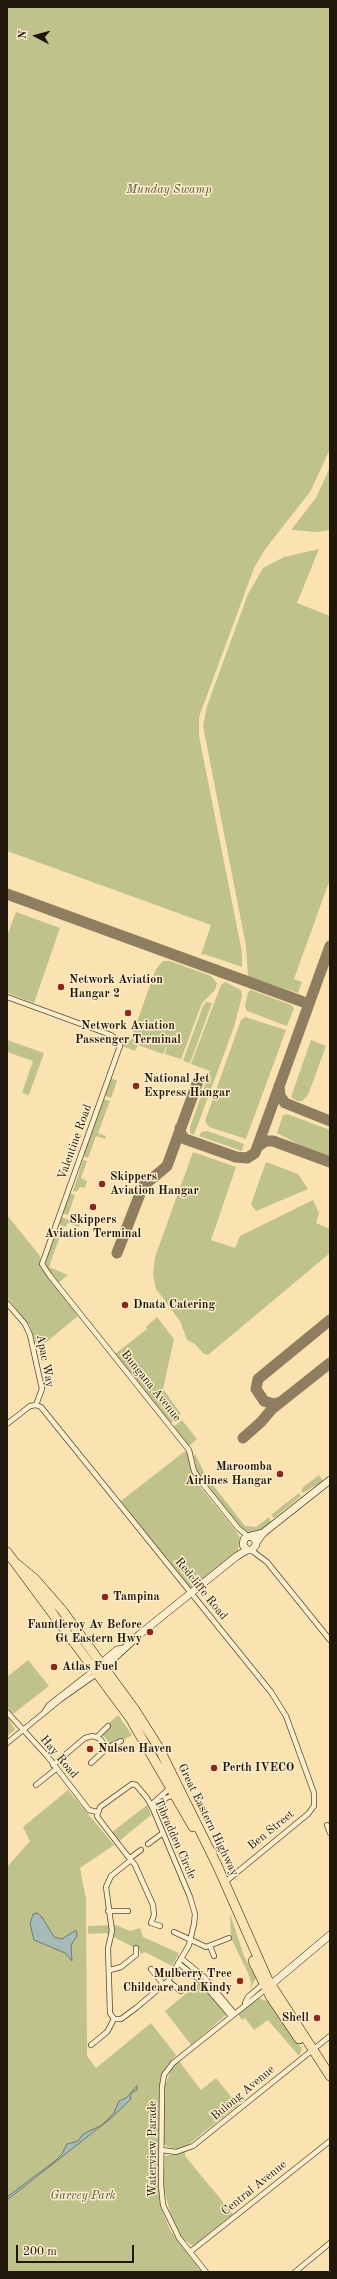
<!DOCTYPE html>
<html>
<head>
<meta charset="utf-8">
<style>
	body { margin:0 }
	#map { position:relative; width:337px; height:2279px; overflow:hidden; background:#fae3b1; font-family:"Old Standard TT",serif }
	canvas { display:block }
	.frame { position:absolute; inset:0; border:8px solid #21170a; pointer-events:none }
	.north { position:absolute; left:16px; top:16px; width:40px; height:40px; -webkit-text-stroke:3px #fcedcc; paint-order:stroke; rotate:276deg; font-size:11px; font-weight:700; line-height:16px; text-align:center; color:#21170a }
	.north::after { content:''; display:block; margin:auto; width:14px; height:18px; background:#21170a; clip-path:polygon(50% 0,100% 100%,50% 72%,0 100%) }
	.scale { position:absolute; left:16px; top:2245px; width:118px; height:18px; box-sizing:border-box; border:2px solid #21170a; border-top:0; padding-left:5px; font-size:12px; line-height:14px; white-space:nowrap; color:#21170a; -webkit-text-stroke:3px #fcedcc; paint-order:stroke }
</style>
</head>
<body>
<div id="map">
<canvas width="337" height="2279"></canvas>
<div class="frame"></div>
<div class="north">N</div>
<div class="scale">200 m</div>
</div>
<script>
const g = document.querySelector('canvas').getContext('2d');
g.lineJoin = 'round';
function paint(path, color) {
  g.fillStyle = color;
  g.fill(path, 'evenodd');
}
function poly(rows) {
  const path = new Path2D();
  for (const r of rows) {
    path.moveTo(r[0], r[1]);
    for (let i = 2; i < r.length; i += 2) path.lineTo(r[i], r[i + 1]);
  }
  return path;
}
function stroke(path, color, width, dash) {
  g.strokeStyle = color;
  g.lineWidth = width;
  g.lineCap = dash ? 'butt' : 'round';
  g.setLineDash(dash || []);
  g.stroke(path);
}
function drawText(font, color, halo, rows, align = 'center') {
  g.font = font + ' "Old Standard TT",serif';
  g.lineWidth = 3;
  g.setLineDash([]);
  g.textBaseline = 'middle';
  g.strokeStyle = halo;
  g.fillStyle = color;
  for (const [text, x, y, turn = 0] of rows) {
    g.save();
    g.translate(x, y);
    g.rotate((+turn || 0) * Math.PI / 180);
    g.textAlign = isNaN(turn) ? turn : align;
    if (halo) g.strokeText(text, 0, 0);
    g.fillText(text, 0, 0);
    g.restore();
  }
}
paint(poly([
	[7,7,330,7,330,449,310,492,266,548,254,568,199,717,199,736,242,952,242,967,204,954,201,955,211,925,7,851],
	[330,467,330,530,319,532,291,530,316,498],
	[319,549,297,603,330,616,330,879,294,979,302,982,298,993,248,977,246,946,203,726,207,706,248,594,263,568,284,557],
	[16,912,60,928,34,1003,7,993,7,936],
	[163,961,170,961,211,976,217,983,215,990,202,1003,181,1059,165,1054,167,1045,163,1054,138,1045,135,1051,122,1046,125,1042,130,1041,156,969],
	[225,982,241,990,242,996,234,1027,194,1135,190,1133,190,1127,210,1071,191,1064,221,985],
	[251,990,291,1005,294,1008,287,1026,247,1011,245,1006,248,992],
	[206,1002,212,1003,190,1063,183,1061,203,1006],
	[245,1017,286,1030,246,1139,209,1127,205,1121,241,1020],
	[7,1040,44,1053,29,1095,22,1093,33,1061,7,1052],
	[311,1040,326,1046,308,1095,302,1101,297,1101,291,1097],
	[111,1078,117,1081,111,1098,105,1096],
	[103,1099,110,1101,98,1133,106,1136,105,1139,96,1136,88,1158,83,1156],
	[287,1114,330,1130,330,1156,302,1146,277,1133,283,1115],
	[207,1131,239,1142,244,1144,242,1151,199,1136,202,1132],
	[193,1152,236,1167,211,1240,235,1248,240,1236,313,1200,319,1213,316,1223,330,1229,330,1253,208,1355,204,1354,195,1344,187,1340,180,1321,156,1289,153,1275,155,1257],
	[83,1160,87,1161,81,1178,87,1181,85,1188,80,1187,76,1192,73,1191],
	[266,1162,298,1174,308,1189,256,1211,251,1204],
	[69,1193,75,1195,68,1215,62,1213],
	[7,1215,40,1256,40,1267,78,1316,38,1349,30,1326,7,1297],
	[61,1217,80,1224,79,1227,67,1223,66,1227,58,1224],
	[56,1228,62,1230,49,1267,68,1275,58,1283,45,1263],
	[157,1317,174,1339,163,1389,181,1414,171,1423,115,1354,147,1329,146,1327],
	[182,1420,197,1439,189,1446,173,1427],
	[185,1451,189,1457,192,1477,238,1534,240,1539,237,1553,192,1590,121,1501],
	[195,1454,206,1476,245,1526,256,1527,269,1517,272,1524,265,1529,251,1533,241,1529,198,1475,194,1456],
	[319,1475,323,1481,303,1493,301,1491,303,1487],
	[299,1493,301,1496,274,1518,271,1515],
	[28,1660,49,1686,13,1714,7,1706,7,1677],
	[7,1715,15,1730,7,1736],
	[118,1715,132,1735,124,1740,121,1737,111,1745,102,1734,111,1726,109,1723],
	[68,1790,114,1845,80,1868,86,1899,87,2056,96,2068,151,2023,176,2055,165,2069,161,2085,158,2187,163,2212,170,2230,202,2272,7,2272,7,1867,30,1841,23,1827],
	[147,1805,151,1815,118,1842,111,1833],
	[230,1914,244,1956,256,1978,250,1989,251,1982,248,1973,231,1938],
	[116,1925,130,1931,140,1928,143,1937,179,1953,172,1966,145,1952,141,1954,137,1946,133,1947,106,1933,88,1934,88,1926],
	[200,1982,227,2014,191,2045,165,2011],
	[257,1998,268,2001,302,2049,299,2056,268,2020,254,2030,245,2018,242,2020,238,2014],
	[179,2061,201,2090,216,2078,238,2105,185,2147,178,2149,170,2148,164,2144,164,2118,165,2086,172,2067],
	[185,2152,185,2156,233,2214,193,2246,183,2239,172,2220,163,2185,165,2156]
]), '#bfc38b');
const water = poly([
	[37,1913,42,1917,54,1937,62,1939,76,1930,77,1936,71,1945,72,1961,65,1953,34,1940,30,1924,33,1914,37,1913],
	[137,2086,137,2090,133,2092,130,2096,131,2099,110,2119,7,2200,7,2197,55,2161,62,2154,67,2144,78,2141,83,2134,102,2125,114,2113,119,2101,126,2098,137,2086]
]);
paint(water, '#a4bbb8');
stroke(water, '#707972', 1);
stroke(poly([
	[7,894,309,1004],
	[279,1086,280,1096,285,1103,330,1121],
	[180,1128,181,1134,185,1139,236,1157,247,1158,255,1153,330,946],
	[257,1147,266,1141,273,1141,330,1162],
	[117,1253,143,1186,167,1166,198,1081],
	[281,1402,273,1404,264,1401,256,1389,258,1379,330,1320],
	[243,1438,261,1422,272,1409,330,1363]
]), '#8e7d5e', 11);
const street = poly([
	[7,997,111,1035,119,1042,120,1046,42,1264,50,1276,189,1450,194,1471,202,1483,238,1528,249,1537],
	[7,1303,25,1324,30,1335,42,1389,36,1405],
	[36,1405,41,1407,271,1692,286,1716,314,1793,314,1806,308,1814,224,1883],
	[7,1424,30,1406,36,1405],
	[251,1550,267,1562,330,1640],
	[45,1711,49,1705,95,1669],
	[7,1712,48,1757,89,1810,97,1812],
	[97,1737,108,1726],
	[7,1743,61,1699,98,1673],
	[107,1748,121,1741],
	[53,1765,85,1738,93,1736,100,1739,107,1748,91,1763],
	[36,1785,56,1769],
	[151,1805,170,1788],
	[153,1809,166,1798,174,1795],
	[327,1825,330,1833],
	[148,1844,163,1833],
	[130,1858,141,1850],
	[131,1860,111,1876,106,1887,112,1931,108,1948,110,2013,114,2019,121,2019,136,2008,168,1981,189,1945,194,1924,195,1914,190,1897,153,1809,147,1798,136,1785,132,1784,100,1807,97,1816,99,1819,126,1854,131,1860,135,1865,153,1905,154,1915,151,1923,160,1926],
	[108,1911,128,1911],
	[174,1932,206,1947,229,1938],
	[210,1946,214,1956],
	[181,1958,204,1977,234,2013],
	[178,1963,201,1981,231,2016],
	[151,1969,163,1984],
	[110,1970,121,1967,136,1955,136,1948],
	[168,1981,181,1991],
	[245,2003,248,1997,263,1984],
	[91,2045,107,2032,114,2019],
	[162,2150,176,2152,193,2146,330,2036],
	[190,2252,330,2141],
	[206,2272,179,2238,163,2205,161,2185,162,2087,164,2075,173,2063,266,1989],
	[295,2272,330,2243]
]);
const secondary = poly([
	[252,1537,256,1541,256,1545,252,1550,247,1550,243,1545,244,1539,247,1537,263,1533],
	[256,1543,263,1533,330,1480],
	[97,1667,117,1650,123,1649],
	[101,1670,140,1634,237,1556,247,1550],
	[267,1988,330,1935]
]);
const highway = poly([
	[7,1552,130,1718,193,1827],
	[17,1564,35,1579,62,1610,135,1710,159,1748,217,1865,268,1980,330,2076],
	[253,1961,270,1996,299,2039]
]);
stroke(street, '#574a34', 6);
stroke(secondary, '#21170a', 8);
stroke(highway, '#21170a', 10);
stroke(street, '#fcedcc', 4.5);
stroke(secondary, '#fcedcc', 7);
stroke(highway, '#fae3b1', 9);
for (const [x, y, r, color] of [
	[61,987,4,"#8f2418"],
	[128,1013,4,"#8f2418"],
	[136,1086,4,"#8f2418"],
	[102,1184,4,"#8f2418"],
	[93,1207,4,"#8f2418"],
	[125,1305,4,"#8f2418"],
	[280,1474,4,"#8f2418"],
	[105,1597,4,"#8f2418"],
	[150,1632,4,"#8f2418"],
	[54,1667,4,"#8f2418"],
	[90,1749,4,"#8f2418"],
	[214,1768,4,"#8f2418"],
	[240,1981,4,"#8f2418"],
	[317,2018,4,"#8f2418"]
]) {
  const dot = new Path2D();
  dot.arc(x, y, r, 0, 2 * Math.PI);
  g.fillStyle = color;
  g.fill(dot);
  stroke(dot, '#fcedcc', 1.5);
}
drawText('italic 12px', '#585337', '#fcedcc', [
	["Munday Swamp",169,190],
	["Garvey Park",83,2196]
]);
drawText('bold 12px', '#21170a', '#fcedcc', [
	["Network Aviation",69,980],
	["Hangar 2",69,994],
	["Network Aviation",128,1026,"center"],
	["Passenger Terminal",128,1040,"center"],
	["National Jet",144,1079],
	["Express Hangar",144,1093],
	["Skippers",110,1177],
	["Aviation Hangar",110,1191],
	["Skippers",93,1220,"center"],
	["Aviation Terminal",93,1234,"center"],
	["Dnata Catering",133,1305],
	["Maroomba",272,1467,"right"],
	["Airlines Hangar",272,1481,"right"],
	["Tampina",113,1597],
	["Fauntleroy Av Before",142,1625,"right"],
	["Gt Eastern Hwy",142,1639,"right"],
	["Atlas Fuel",62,1667],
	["Nulsen Haven",98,1749],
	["Perth IVECO",222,1768],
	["Mulberry Tree",232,1974,"right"],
	["Childcare and Kindy",232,1988,"right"],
	["Shell",309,2018,"right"]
], 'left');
drawText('12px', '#21170a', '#fcedcc', [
	["Valentine Road",75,1142,-70],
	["Apac Way",45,1361,79],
	["Bungana Avenue",151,1386,51],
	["Redcliffe Road",201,1589,51],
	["Hay Road",59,1757,50],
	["Great Eastern Highway",208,1820,64],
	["Ben Street",271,1830,-39],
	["Tibradden Circle",175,1839,66],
	["Bulong Avenue",243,2093,-40],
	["Waterview Parade",153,2149,-90],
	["Central Avenue",254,2188,-39]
]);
</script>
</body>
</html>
